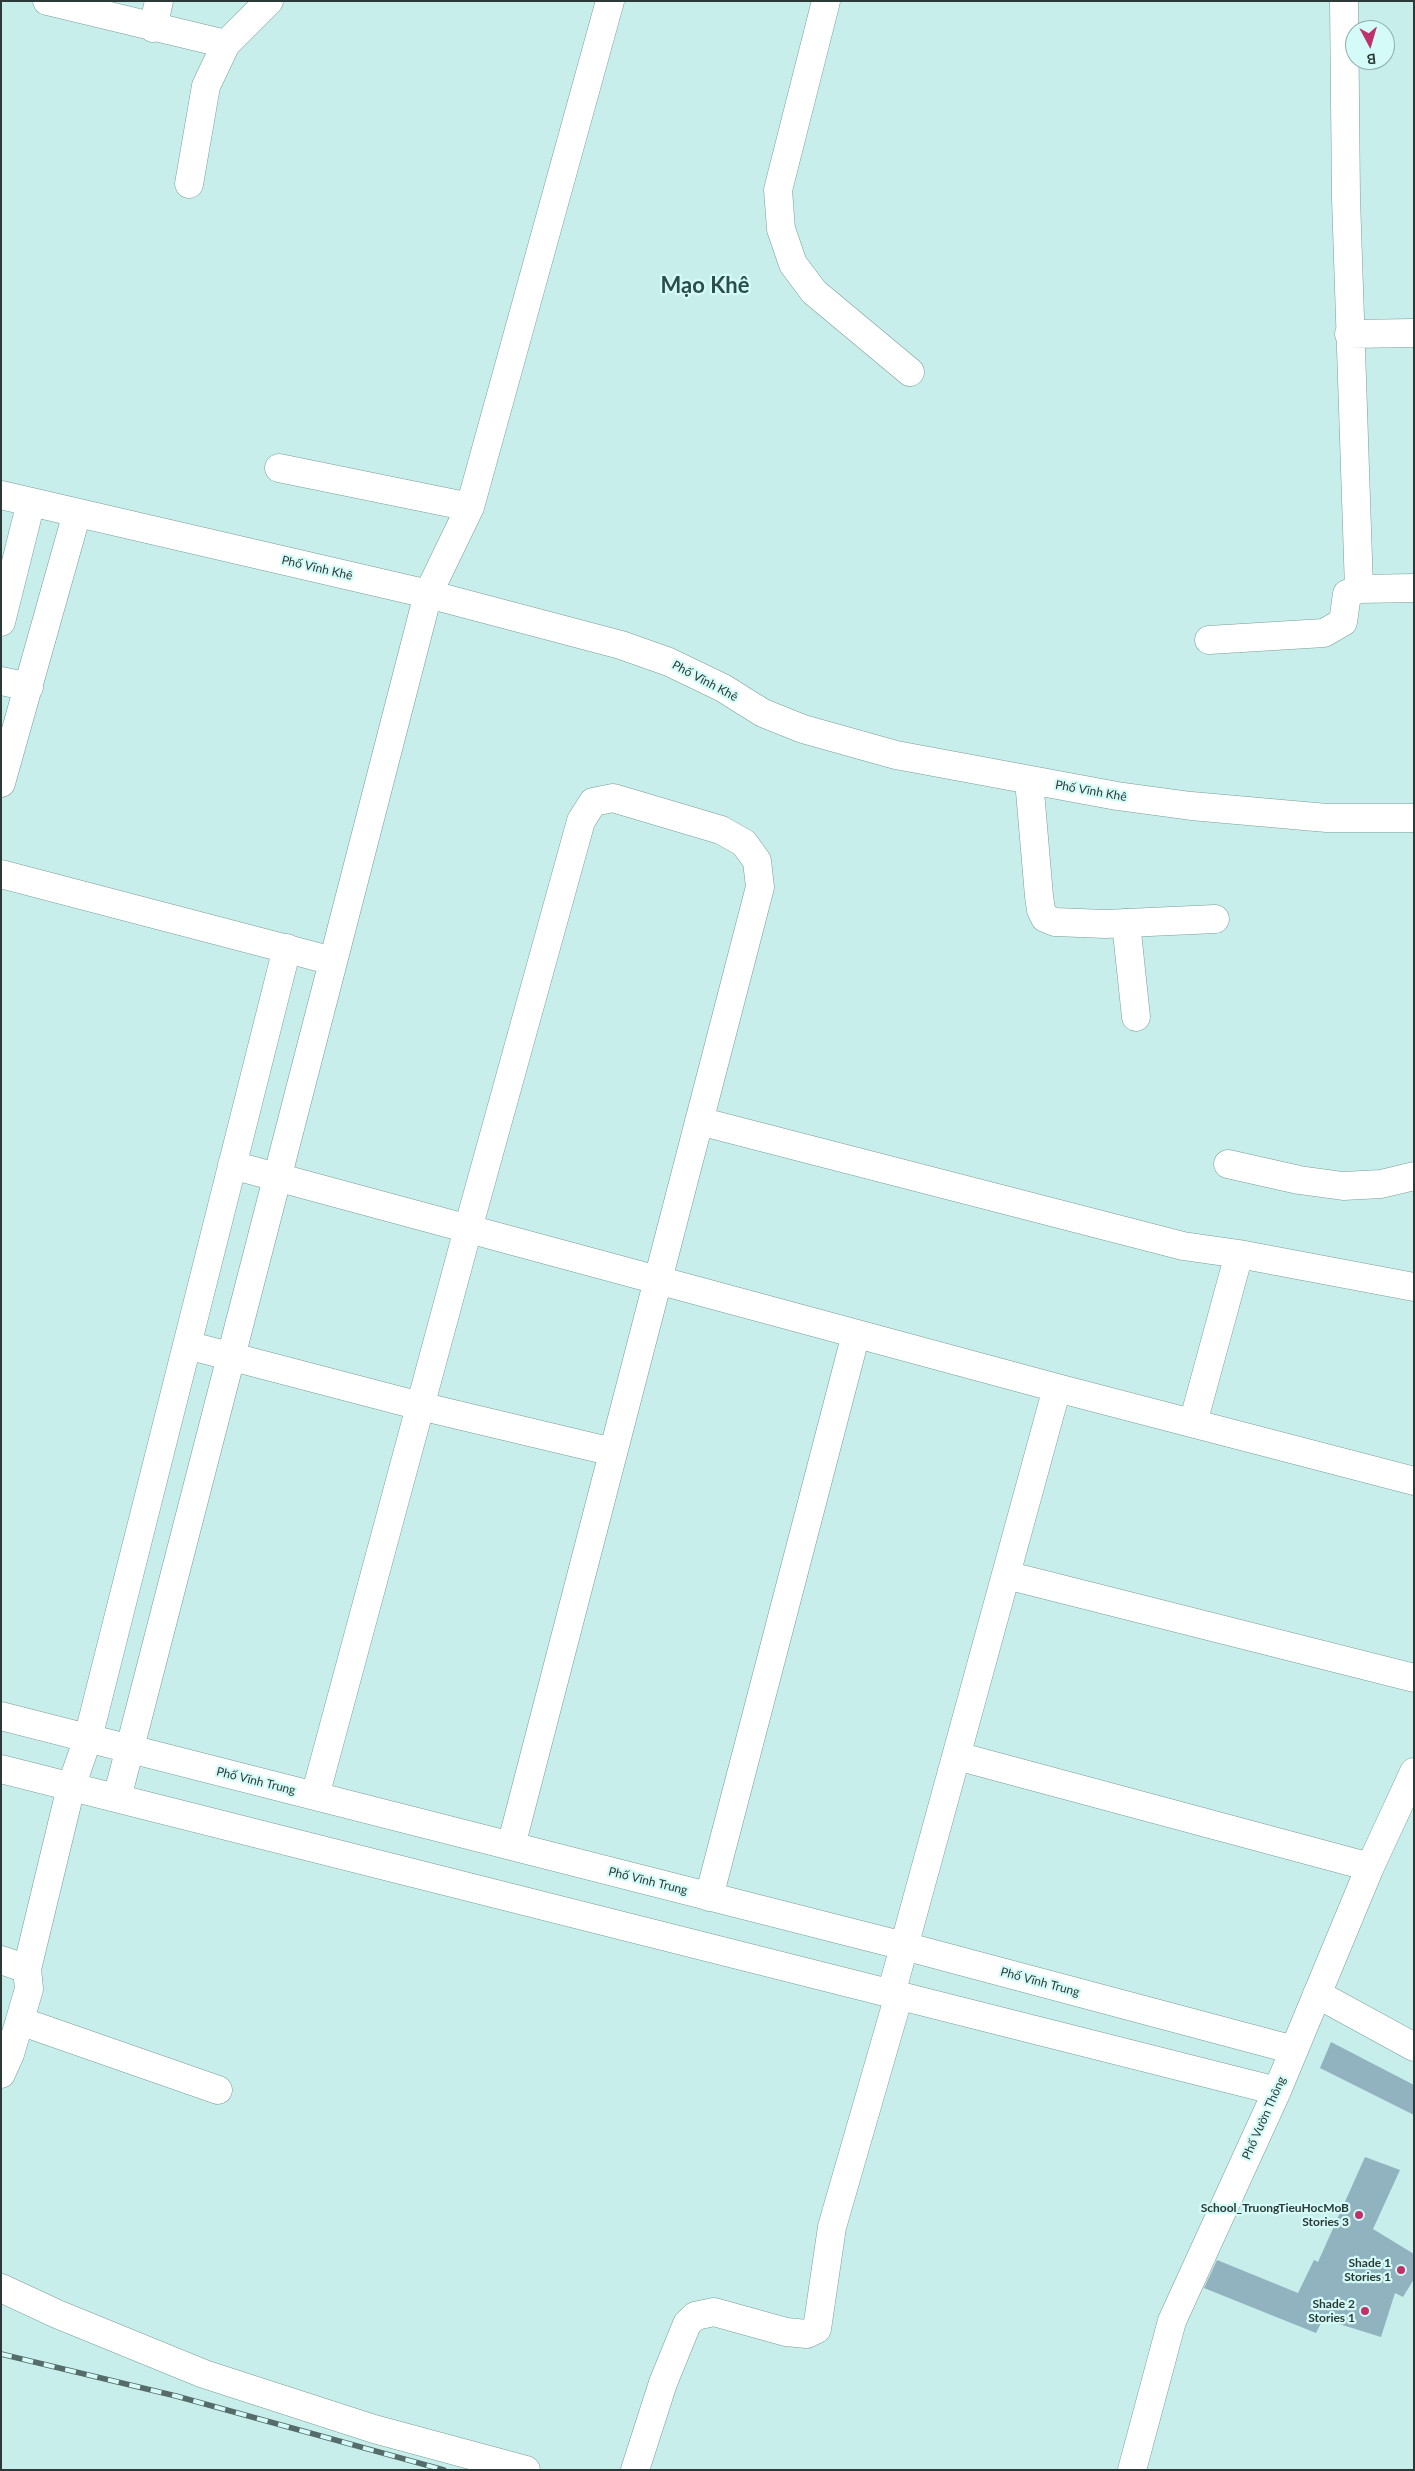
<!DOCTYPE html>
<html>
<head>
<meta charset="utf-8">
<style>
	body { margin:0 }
	#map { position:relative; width:1415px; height:2471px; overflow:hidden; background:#c7eeea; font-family:Lato,sans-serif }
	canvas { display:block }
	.frame { position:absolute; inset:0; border:2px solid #2b3a39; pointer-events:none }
	.north { position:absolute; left:1345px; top:20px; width:50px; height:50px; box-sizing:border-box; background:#d4fbf7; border:1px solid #90aeab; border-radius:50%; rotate:174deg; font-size:14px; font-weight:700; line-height:20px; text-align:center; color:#2b3a39 }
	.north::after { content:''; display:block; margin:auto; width:18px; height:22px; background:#bd3269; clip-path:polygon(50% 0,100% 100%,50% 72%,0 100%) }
</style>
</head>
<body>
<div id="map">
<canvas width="1415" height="2471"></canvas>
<div class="frame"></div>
<div class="north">B</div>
</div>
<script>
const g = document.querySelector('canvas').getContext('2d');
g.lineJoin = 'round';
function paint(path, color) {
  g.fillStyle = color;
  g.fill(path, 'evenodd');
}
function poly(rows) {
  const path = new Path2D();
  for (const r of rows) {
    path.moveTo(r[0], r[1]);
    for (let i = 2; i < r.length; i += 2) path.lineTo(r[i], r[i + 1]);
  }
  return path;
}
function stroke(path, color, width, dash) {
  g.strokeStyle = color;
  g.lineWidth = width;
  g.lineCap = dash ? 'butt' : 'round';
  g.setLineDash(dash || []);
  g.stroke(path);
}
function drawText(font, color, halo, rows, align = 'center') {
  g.font = font + ' Lato,sans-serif';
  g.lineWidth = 4.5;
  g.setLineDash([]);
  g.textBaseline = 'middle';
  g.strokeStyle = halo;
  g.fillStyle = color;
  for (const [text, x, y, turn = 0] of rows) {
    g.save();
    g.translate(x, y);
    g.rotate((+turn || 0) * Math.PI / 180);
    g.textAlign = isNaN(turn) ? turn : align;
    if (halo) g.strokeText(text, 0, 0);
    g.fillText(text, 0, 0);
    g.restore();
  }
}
paint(poly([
	[1331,2042,1414,2085,1414,2115,1320,2068],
	[1365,2157,1400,2170,1373,2229,1414,2254,1414,2279,1403,2297,1395,2293,1381,2337,1323,2319,1316,2333,1204,2288,1217,2260,1298,2293,1314,2260,1318,2262]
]), '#91b2bf');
const minor = poly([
	[47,1,226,44],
	[826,1,778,190,781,229,793,264,814,292,910,372],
	[1344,1,1346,198,1359,589],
	[153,28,159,1],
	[189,184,206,86,226,44,269,1],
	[1349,334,1414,333],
	[279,468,470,507],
	[1,495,428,594,621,645,669,662,723,688,763,713,803,729,896,755,1117,796,1191,806,1327,818,1414,818],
	[1,622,31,502],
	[1209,640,1324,633,1343,622,1347,594,1359,589,1414,588],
	[1,681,29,687],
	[1029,780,1039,896,1041,910,1045,918,1055,922,1105,924,1215,919],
	[1,783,77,513],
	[1,874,333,961],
	[1126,923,1136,1017],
	[699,1121,1183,1246,1239,1254,1414,1287],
	[1228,1164,1299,1180,1343,1186,1381,1184,1414,1176],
	[232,1165,1057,1388,1414,1481],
	[187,1345,420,1406,613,1452],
	[1193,1423,1239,1254],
	[1006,1575,1414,1678],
	[1,1716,904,1946,1294,2050],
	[957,1756,1370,1867],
	[1,1769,1277,2091],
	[315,1796,468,1229,581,821,593,802,613,798,721,830,744,843,757,861,760,887,511,1846],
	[117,1798,428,594,470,507,610,1],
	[709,1897,856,1334],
	[1,1960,27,1969,29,1989,10,2054,1,2074],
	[27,1969,71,1787,88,1738,287,948],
	[891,1994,1057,1388],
	[1317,1994,1414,2047],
	[20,2021,218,2090],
	[1,2288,57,2314,204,2374,374,2429,526,2470],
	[635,2470,663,2383,687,2324,695,2316,714,2312,786,2332,807,2334,817,2329,832,2227,899,1995],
	[1132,2470,1172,2321,1277,2091,1370,1867,1414,1772]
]);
stroke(minor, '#799d9a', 29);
stroke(minor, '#fff', 28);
const rail = poly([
	[1,2354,176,2396,444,2470]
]);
stroke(rail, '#566c6a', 5.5);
stroke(rail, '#d4fbf7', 4, [11]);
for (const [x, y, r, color] of [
	[1359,2215,5,"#bd3269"],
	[1401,2270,5,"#bd3269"],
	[1365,2311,5,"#bd3269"]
]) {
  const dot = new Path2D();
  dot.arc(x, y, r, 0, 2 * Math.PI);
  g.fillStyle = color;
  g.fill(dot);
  stroke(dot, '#d4fbf7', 2);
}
drawText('12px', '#2b3a39', '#d4fbf7', [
	["Phố Vĩnh Khê",317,568,13],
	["Phố Vĩnh Khê",705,681,28],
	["Phố Vĩnh Khê",1091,791,10],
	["Phố Vĩnh Trung",256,1781,14],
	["Phố Vĩnh Trung",648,1881,14],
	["Phố Vĩnh Trung",1040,1982,15],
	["Phố Vườn Thông",1264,2118,-66]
]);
drawText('bold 12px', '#2b3a39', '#d4fbf7', [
	["School_TruongTieuHocMoB",1349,2208],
	["Stories 3",1349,2222],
	["Shade 1",1391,2263],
	["Stories 1",1391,2277],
	["Shade 2",1355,2304],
	["Stories 1",1355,2318]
], 'right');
drawText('bold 22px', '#2b4e4b', '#d4fbf7', [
	["Mạo Khê",705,286]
]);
</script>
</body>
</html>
